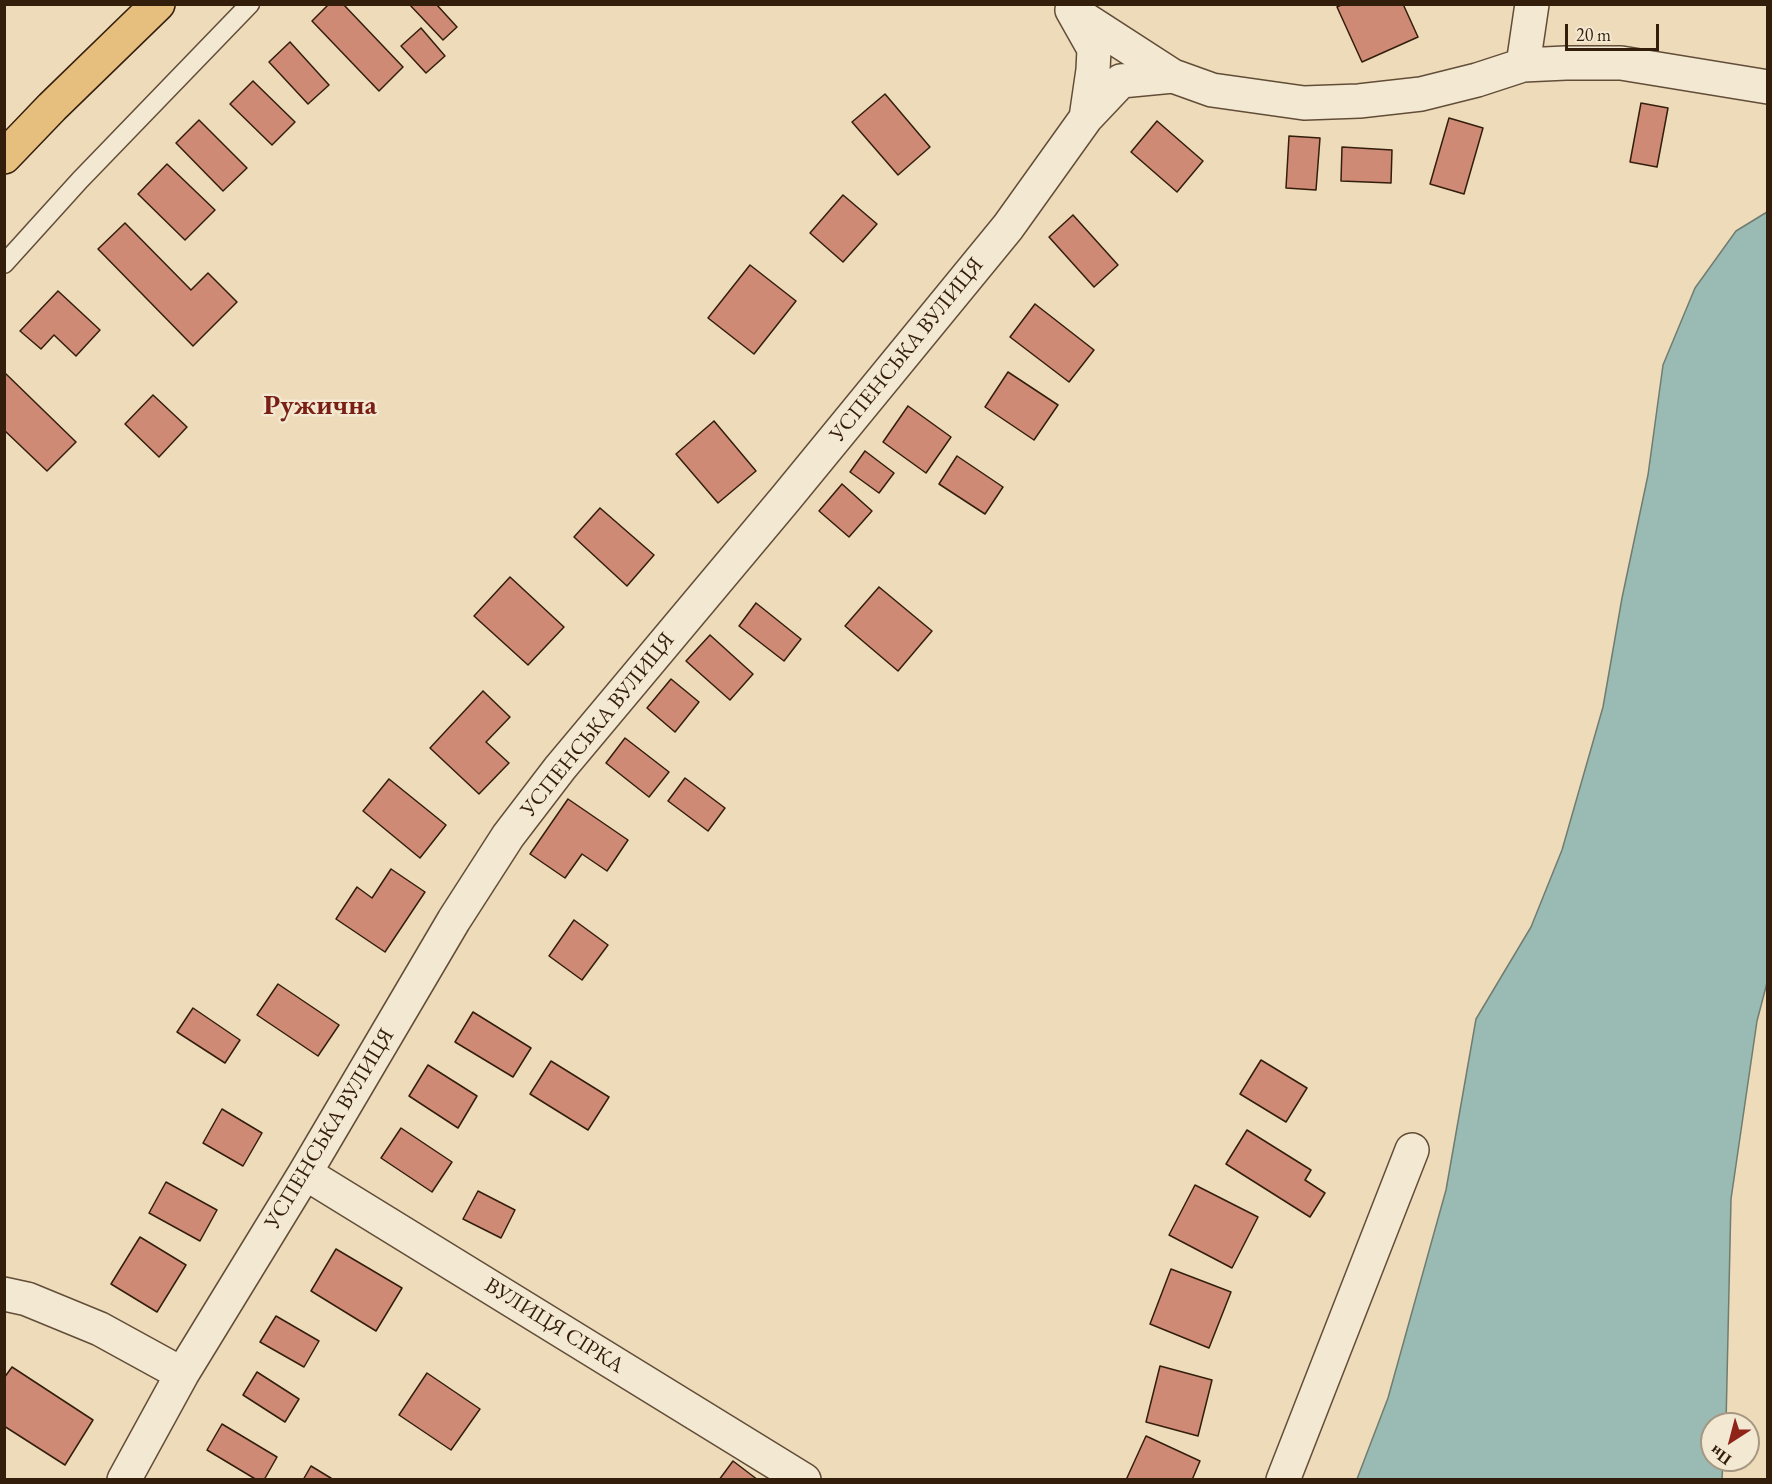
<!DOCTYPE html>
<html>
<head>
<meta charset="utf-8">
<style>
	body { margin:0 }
	#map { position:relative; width:1772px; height:1484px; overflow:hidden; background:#eddbba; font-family:"EB Garamond",serif }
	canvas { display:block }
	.frame { position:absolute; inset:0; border:6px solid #331e0c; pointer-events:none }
	.north { position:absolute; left:1700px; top:1412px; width:60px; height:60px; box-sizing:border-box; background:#f3e8d2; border:2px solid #a69783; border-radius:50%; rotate:216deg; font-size:16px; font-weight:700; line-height:24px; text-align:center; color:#331e0c }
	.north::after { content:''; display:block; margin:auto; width:21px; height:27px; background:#8f2418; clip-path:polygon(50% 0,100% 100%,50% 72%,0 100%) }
	.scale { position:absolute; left:1565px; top:24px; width:94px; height:27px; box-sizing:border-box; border:3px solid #331e0c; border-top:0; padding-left:8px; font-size:18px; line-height:21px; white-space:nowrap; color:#331e0c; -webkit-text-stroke:4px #f3e8d2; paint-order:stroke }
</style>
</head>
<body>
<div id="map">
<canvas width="1772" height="1484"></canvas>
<div class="frame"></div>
<div class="north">Пн</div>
<div class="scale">20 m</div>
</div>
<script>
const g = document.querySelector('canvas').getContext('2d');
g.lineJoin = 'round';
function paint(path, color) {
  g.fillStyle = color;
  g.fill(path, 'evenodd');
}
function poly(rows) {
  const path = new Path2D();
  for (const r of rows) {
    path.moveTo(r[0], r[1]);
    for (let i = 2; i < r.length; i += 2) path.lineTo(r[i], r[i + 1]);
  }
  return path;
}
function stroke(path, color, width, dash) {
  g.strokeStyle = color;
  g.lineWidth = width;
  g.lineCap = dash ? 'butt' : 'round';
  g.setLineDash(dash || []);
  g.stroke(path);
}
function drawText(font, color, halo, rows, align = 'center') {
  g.font = font + ' "EB Garamond",serif';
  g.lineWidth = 5;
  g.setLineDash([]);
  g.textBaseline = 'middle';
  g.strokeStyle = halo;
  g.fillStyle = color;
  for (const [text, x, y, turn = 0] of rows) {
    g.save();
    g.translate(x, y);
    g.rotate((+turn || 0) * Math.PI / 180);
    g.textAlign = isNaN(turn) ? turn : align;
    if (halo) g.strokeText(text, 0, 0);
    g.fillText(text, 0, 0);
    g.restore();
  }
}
const water = poly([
	[1767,212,1768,979,1757,1021,1731,1199,1726,1424,1712,1424,1712,1460,1723,1460,1722,1479,1357,1479,1388,1398,1446,1190,1476,1019,1531,927,1562,850,1603,707,1622,598,1648,475,1663,365,1695,288,1736,231,1767,212]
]);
paint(water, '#99bbb3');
stroke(water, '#707c70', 1.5);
const building = poly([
	[329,4,343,4,403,67,379,91,312,21,329,4],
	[409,4,436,4,457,27,443,40,409,4],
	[1343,4,1403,4,1418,37,1362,62,1337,7,1343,4],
	[421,28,445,56,426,73,401,46,421,28],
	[290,42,329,85,308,104,269,62,290,42],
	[253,81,295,122,272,145,230,104,253,81],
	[885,94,930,147,898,175,852,122,885,94],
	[1641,103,1668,108,1657,167,1630,162,1641,103],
	[1449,118,1483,128,1464,194,1430,184,1449,118],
	[199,120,247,168,223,191,176,143,199,120],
	[1157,121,1203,161,1177,192,1131,152,1157,121],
	[1289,136,1320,138,1316,190,1286,188,1289,136],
	[1342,147,1392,150,1391,183,1341,181,1342,147],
	[167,164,215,210,185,240,138,194,167,164],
	[843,195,877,224,843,262,810,233,843,195],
	[1073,215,1118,265,1094,287,1049,237,1073,215],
	[125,223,191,290,208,273,237,302,193,346,98,249,125,223],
	[750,265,796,301,754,354,708,318,750,265],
	[58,291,100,330,76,356,54,335,41,349,20,331,58,291],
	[1035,304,1094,350,1069,382,1010,337,1035,304],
	[4,372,76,442,47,471,4,430,4,372],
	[1008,372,1058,405,1034,440,985,407,1008,372],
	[153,395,187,427,159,457,125,424,153,395],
	[908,406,951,437,926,473,883,442,908,406],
	[714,421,756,471,718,503,676,454,714,421],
	[865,451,894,473,879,493,850,472,865,451],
	[957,456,1003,487,985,514,939,484,957,456],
	[842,484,872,511,849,537,819,511,842,484],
	[600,508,654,555,627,586,574,537,600,508],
	[510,577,564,627,528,665,474,616,510,577],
	[879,587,932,631,898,671,845,626,879,587],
	[756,603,801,639,784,661,739,626,756,603],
	[710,635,753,674,730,700,686,661,710,635],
	[671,679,699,702,675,732,647,708,671,679],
	[483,691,510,717,486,742,509,763,479,794,430,748,483,691],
	[625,738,669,772,649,797,606,763,625,738],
	[685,778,725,808,708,831,668,801,685,778],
	[389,779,446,825,420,858,363,811,389,779],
	[568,799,628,840,607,871,582,854,565,878,530,854,568,799],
	[391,869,425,892,385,952,336,919,357,887,372,898,391,869],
	[574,920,608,945,582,980,549,956,574,920],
	[278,984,339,1025,318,1056,257,1015,278,984],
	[193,1008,240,1040,225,1063,177,1032,193,1008],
	[473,1012,531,1048,513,1077,455,1042,473,1012],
	[1261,1060,1307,1088,1286,1122,1240,1094,1261,1060],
	[551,1061,609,1097,588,1130,530,1094,551,1061],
	[428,1065,477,1096,458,1128,409,1096,428,1065],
	[222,1109,262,1133,243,1166,203,1143,222,1109],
	[401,1128,452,1162,432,1192,381,1158,401,1128],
	[1247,1130,1311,1170,1305,1180,1325,1193,1310,1217,1226,1164,1247,1130],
	[166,1182,217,1210,200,1241,149,1213,166,1182],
	[1195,1185,1258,1217,1232,1268,1169,1235,1195,1185],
	[478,1191,515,1210,501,1238,463,1219,478,1191],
	[140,1237,186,1265,157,1312,111,1284,140,1237],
	[336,1249,402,1288,376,1331,311,1291,336,1249],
	[1171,1269,1231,1292,1209,1348,1150,1324,1171,1269],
	[276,1316,319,1341,304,1367,260,1342,276,1316],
	[1160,1366,1212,1380,1198,1436,1146,1422,1160,1366],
	[12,1367,93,1420,65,1465,4,1426,4,1378,12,1367],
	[257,1372,299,1399,285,1422,243,1395,257,1372],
	[427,1373,480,1409,451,1450,399,1415,427,1373],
	[222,1424,277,1457,264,1480,257,1480,207,1450,222,1424],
	[1146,1436,1200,1461,1192,1480,1126,1480,1146,1436],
	[733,1461,758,1480,719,1480,733,1461],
	[311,1466,334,1480,303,1480,311,1466]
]);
paint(building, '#cf8a76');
stroke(building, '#331e0c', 1.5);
const lane = poly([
	[4,264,80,180,250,4]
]);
const street = poly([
	[1077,14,1173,76,1212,90,1304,103,1359,101,1421,94,1477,80,1523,65,1566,63,1621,63,1768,87],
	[1523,65,1532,4],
	[1086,118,1121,81,1173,76],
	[305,1173,804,1480],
	[4,1294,27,1299,100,1329,182,1374],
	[124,1480,182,1374,305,1173,454,920,508,836,560,768,786,498,1008,227,1086,118,1093,70,1094,49,1072,10],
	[1283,1480,1412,1150]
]);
const primary = poly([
	[4,157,52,107,158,4]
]);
stroke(lane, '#624d38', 21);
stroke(street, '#624d38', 36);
stroke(primary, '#331e0c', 36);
stroke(lane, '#f3e8d2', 18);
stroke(street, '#f3e8d2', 33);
stroke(primary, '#e6be7d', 33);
drawText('22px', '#331e0c', '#f3e8d2', [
	["УСПЕНСЬКА ВУЛИЦЯ",907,350,-51],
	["УСПЕНСЬКА ВУЛИЦЯ",598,725,-51],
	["УСПЕНСЬКА ВУЛИЦЯ",330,1129,-59],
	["ВУЛИЦЯ СІРКА",554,1326,32]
]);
drawText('bold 28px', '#7a1f14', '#f3e8d2', [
	["Ружична",320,406]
]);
</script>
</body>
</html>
